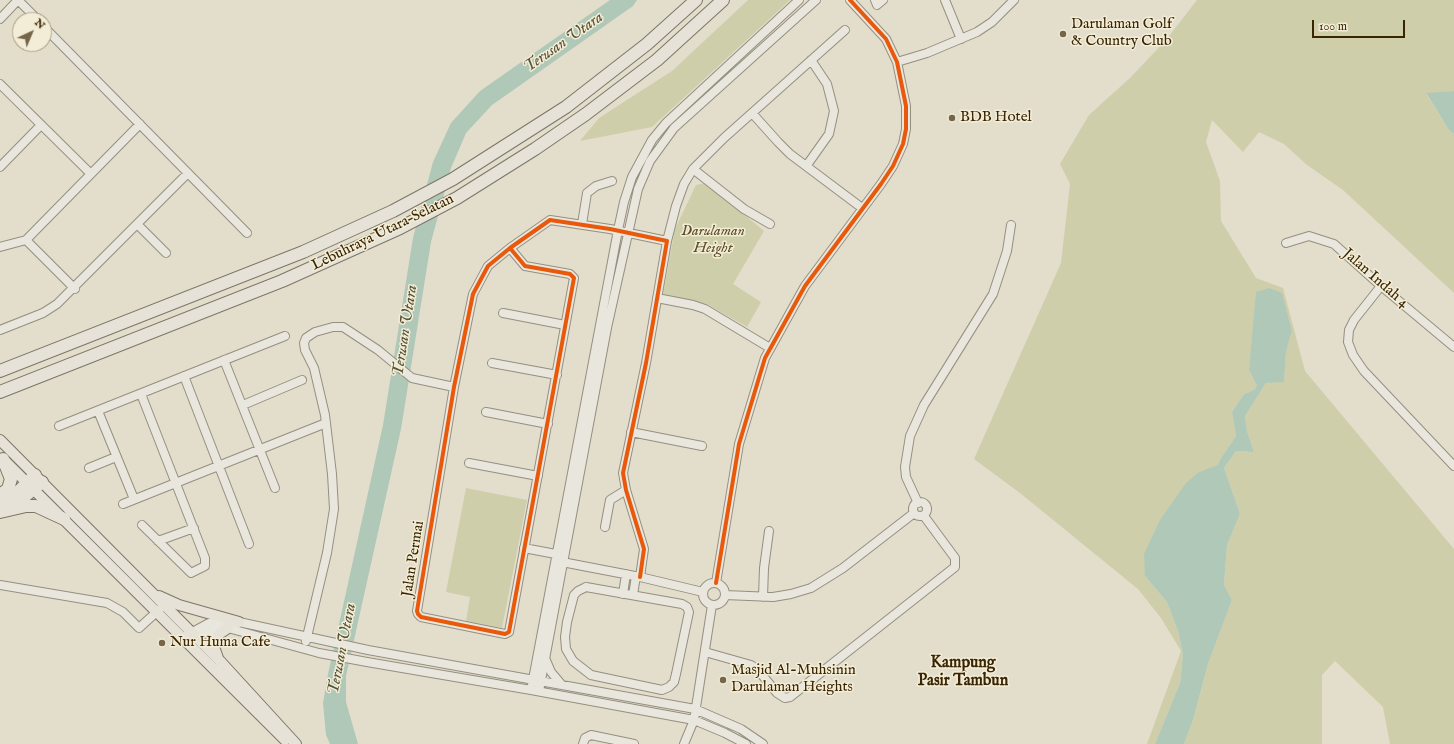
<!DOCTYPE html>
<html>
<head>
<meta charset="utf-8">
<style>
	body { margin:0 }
	#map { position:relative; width:1454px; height:744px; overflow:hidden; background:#e3ddcb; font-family:"IM FELL English",serif }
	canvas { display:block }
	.north { position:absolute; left:12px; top:12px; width:40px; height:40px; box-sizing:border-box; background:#f3edd7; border:1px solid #a99d82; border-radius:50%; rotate:44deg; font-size:11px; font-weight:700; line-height:16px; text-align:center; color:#3a2503 }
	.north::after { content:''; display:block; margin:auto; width:14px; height:18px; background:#756549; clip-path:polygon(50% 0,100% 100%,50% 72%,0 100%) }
	.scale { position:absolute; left:1312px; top:20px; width:93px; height:18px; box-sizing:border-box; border:2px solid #3a2503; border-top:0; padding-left:5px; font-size:12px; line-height:14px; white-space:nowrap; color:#3a2503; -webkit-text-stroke:3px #f3edd7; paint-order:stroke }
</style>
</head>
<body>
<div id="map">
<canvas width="1454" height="744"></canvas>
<div class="north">N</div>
<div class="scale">100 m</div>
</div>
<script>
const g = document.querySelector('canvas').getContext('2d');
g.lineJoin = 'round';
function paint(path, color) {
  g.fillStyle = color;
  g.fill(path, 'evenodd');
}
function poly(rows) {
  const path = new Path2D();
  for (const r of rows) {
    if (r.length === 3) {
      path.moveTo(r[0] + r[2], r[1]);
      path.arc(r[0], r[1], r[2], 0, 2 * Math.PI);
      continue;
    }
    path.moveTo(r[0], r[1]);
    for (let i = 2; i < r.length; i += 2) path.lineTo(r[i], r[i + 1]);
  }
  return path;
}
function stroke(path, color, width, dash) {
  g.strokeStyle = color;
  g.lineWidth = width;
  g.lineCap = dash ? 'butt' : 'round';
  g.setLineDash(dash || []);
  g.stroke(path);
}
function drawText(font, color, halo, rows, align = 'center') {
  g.font = font + ' "IM FELL English",serif';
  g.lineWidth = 3;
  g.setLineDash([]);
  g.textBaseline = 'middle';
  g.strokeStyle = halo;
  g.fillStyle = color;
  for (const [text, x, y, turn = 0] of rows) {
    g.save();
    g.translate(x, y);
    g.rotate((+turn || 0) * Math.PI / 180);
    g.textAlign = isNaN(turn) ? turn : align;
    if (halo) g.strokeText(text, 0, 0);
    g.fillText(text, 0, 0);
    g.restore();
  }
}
paint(poly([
	[748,0,790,0,652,127,580,141,599,118,672,71],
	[1197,0,1454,0,1454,91,1426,94,1449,130,1454,134,1454,293,1343,190,1307,165,1284,144,1259,132,1243,152,1212,120,1206,142,1220,181,1221,221,1256,278,1283,288,1305,371,1454,549,1454,744,1390,744,1383,707,1335,661,1322,675,1322,744,1184,744,1193,720,1208,664,1232,600,1224,585,1227,545,1240,514,1224,468,1236,451,1254,452,1247,431,1245,416,1266,383,1284,381,1286,352,1292,331,1281,293,1255,319,1249,370,1257,386,1254,390,1244,394,1232,412,1236,436,1221,458,1218,466,1199,472,1145,576,1167,602,1178,631,1183,655,1180,683,1155,744,1147,744,1181,651,1161,618,1138,589,1020,493,974,459,1061,263,1070,184,1060,164,1089,115,1130,78,1166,40],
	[706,183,764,231,733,284,761,302,747,327,707,304,663,295,675,229,696,185],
	[466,488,527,500,502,628,466,621,470,597,446,592]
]), '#ceceab');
paint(poly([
	[610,0,637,0,633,6,492,105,466,133,451,168,431,242,401,429,346,676,346,702,358,744,330,744,326,735,323,703,328,674,383,425,413,238,433,162,451,123,480,91],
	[1454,91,1454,134,1449,130,1426,93],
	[1269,288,1282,293,1292,331,1286,352,1284,382,1266,383,1245,416,1247,431,1254,452,1236,451,1224,468,1240,514,1227,545,1224,585,1232,600,1208,664,1193,720,1184,744,1155,744,1180,683,1183,655,1178,631,1167,602,1145,576,1144,554,1160,520,1186,483,1199,472,1218,465,1221,458,1236,436,1232,412,1244,394,1254,390,1257,386,1249,370,1256,292]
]), '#b0c8b7');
const minor = poly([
	[18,0,38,20],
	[875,0,877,5,883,0],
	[945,0,961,39],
	[0,19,18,0],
	[44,27,247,233],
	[897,62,927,53,977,32,992,22,1014,0],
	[0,84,91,174],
	[752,113,778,142,790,154,862,208],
	[807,165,829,134,834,111,827,84,811,60],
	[0,167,41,125],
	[693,169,744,209,770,224],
	[582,224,587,193,596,186,612,181],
	[138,225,166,253],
	[26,240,75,289],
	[667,241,676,206,684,184,693,169,724,138,845,30],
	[1286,243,1309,236,1334,244,1381,286,1454,347],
	[0,247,26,240,140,124],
	[510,248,525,266,570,274,574,278,509,632,505,634,421,617,418,614,417,611,454,387,473,294,488,266,510,248,550,220,610,229,667,241,646,363,623,473,626,490,644,549,640,577],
	[1381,286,1354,320,1349,330,1348,342,1353,355,1364,371,1454,466],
	[657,298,693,305,705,309,770,348],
	[503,313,565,325],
	[0,330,43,313,57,304,188,173],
	[224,360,275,488],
	[492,363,557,375],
	[184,376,249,544],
	[141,394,205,558,205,566,191,573,142,525],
	[243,405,302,380],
	[98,411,134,499],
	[486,412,548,424],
	[59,426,285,336],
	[631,432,702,446],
	[469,463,538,476],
	[89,468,116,457],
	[920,509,7],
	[918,503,906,477,905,467,910,436,924,405,993,294,1007,251,1011,225],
	[123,504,326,423],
	[605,527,610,500,626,490],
	[158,541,194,528],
	[524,548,561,555],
	[557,561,640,577,703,592],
	[716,583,739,444,765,358,805,286,881,184,893,166,903,144,906,129,906,106,897,62,886,39,850,0],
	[714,594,11],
	[0,585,107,603,123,612,139,628,161,608],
	[586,587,682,604,687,607,689,612,676,674,674,682,669,687,662,690,591,675,573,661,566,649,565,637,567,622,574,595,578,591,586,587],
	[623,594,626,574],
	[633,595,636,576],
	[725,595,773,597,791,594,811,588,843,568,914,513],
	[763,597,764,568,769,531],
	[187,635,209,623,239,622,368,650,695,709,741,729,763,744],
	[193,640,206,632,228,628,319,653,367,662,531,690,694,720,725,733,746,744],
	[306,641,327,553,334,509,332,474,325,415,314,368,305,350,304,343,306,338,315,332,333,327,343,327,378,350,412,378,454,387],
	[705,652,751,665,758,670,777,693,785,698,790,697,955,567,955,558,924,516],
	[545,658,551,672,562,685],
	[531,690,618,230,624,202,632,177,652,140,666,123,799,0],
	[539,691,607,328,638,189,650,161,674,128,816,0],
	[583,744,585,738,591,735,634,744],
	[684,744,694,720,712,605]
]);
const major = poly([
	[0,440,220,661,296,744],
	[5,461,285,740],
	[159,596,179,605,239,622],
	[218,658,214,647,214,642,219,634,228,628]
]);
const highway = poly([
	[0,371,303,252,393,211,453,179,566,107,647,44,696,0],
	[0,392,282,281,400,228,457,198,535,149,586,114,657,60,723,0],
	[0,495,8,489,11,479,3,459],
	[0,501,19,491,35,475],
	[9,505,24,497,42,482],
	[0,512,26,506,36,506,64,519]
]);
stroke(minor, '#958f80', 10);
stroke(major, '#7c7667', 12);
stroke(highway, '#7c7667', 14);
stroke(minor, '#e9e6dd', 8);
stroke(major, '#e6e2d7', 10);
stroke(highway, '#e6e2d7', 12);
stroke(poly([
	[510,248,525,266,570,274,574,278,509,632,505,634,421,617,418,614,417,611,454,387,473,294,488,266,510,248,550,220,610,229,667,241,646,363,623,473,626,490,644,549,640,577],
	[716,583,739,444,765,358,805,286,881,184,893,166,903,144,906,129,906,106,897,62,886,39,850,0]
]), '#e8590c', 4);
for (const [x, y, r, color] of [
	[1063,34,4,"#756549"],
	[952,118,4,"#756549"],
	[162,643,4,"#756549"],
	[723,680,4,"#756549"]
]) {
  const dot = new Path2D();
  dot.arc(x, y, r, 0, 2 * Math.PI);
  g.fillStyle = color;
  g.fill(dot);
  stroke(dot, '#f3edd7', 1.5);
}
drawText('15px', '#3a2503', '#f3edd7', [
	["Darulaman Golf",1071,25],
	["& Country Club",1071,42],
	["BDB Hotel",960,118],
	["Nur Huma Cafe",170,643],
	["Masjid Al-Muhsinin",731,671],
	["Darulaman Heights",731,688]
], 'left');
drawText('italic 15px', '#5b4c26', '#f3edd7', [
	["Darulaman",713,232],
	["Height",713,249]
]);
drawText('15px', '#3a2503', '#f3edd7', [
	["Lebuhraya Utara–Selatan",383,233,-26],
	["Jalan Indah 4",1375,279,41],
	["Jalan Permai",414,559,-81]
]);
drawText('italic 16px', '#575336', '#f3edd7', [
	["Terusan Utara",564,43,-35],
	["Terusan Utara",406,331,-81],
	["Terusan Utara",343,649,-79]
]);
drawText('bold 16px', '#3a2503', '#f3edd7', [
	["Kampung",963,664],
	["Pasir Tambun",963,682]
]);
</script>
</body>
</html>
